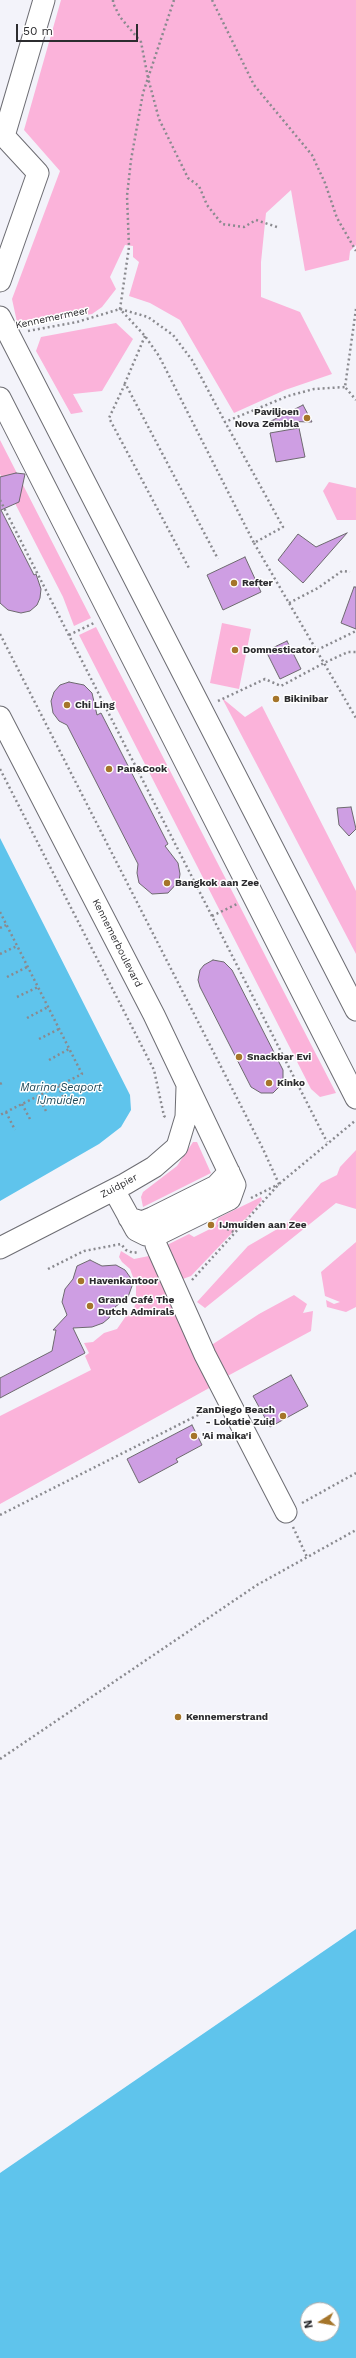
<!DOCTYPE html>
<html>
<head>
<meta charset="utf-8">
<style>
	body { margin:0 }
	#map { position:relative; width:356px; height:2358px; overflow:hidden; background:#f3f3fa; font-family:"Work Sans",sans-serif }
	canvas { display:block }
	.north { position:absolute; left:300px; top:2302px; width:40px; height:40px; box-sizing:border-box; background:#fff; border:1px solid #ababac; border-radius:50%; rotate:259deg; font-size:11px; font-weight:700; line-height:16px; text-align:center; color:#2c2c2f }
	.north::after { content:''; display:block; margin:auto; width:14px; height:18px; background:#a5752a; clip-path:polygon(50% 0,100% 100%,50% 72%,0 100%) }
	.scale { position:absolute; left:16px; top:24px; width:122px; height:18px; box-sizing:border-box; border:2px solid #2c2c2f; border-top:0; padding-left:5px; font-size:12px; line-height:14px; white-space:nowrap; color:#2c2c2f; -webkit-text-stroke:3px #fff; paint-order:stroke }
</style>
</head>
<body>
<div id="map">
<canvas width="356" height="2358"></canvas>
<div class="north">N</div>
<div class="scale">50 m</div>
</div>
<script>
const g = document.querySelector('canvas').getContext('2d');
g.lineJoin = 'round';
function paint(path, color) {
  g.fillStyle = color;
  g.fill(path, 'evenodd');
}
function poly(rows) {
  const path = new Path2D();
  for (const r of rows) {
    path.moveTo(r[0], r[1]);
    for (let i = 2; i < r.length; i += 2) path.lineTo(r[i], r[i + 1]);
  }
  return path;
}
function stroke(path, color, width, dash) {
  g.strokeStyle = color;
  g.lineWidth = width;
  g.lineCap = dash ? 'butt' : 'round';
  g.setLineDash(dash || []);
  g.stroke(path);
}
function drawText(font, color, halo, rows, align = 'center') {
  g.font = font + ' "Work Sans",sans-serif';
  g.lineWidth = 3;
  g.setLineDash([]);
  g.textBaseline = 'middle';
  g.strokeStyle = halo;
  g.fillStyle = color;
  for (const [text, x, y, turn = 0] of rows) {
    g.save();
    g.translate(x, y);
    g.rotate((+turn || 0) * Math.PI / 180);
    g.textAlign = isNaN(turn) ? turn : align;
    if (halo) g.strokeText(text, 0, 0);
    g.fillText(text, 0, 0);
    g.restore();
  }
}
paint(poly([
	[61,0,356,0,356,245,350,251,349,260,305,271,291,190,266,213,261,262,261,297,300,312,332,374,285,390,234,413,180,320,150,303,129,296,139,262,133,257,133,246,125,245,110,277,116,289,102,307,92,314,25,324,17,322,12,299,60,171,24,130],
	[116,323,133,339,102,391,73,394,83,412,71,414,36,351,41,337],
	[0,440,91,618,74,626,63,597,0,474],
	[329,482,356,488,356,520,337,520,323,491],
	[222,623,251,629,239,689,210,683],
	[96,627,336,1093,320,1097,311,1089,79,635],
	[222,698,245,717,262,706,356,891,356,954],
	[193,1142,197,1142,211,1173,143,1207,141,1197,143,1192,177,1166],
	[356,1150,356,1209,336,1203,205,1308,197,1302,248,1246,286,1224,321,1183,337,1175,340,1167],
	[261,1197,262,1200,250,1214,191,1276,180,1280,165,1246,189,1234,194,1237,214,1227,218,1218],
	[356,1242,356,1307,346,1312,327,1307,326,1300,334,1304,340,1302,325,1296,321,1272],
	[121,1251,134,1259,149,1256,211,1387,0,1504,0,1416,91,1370,85,1356,89,1353,84,1343,93,1342,104,1333,117,1329,126,1316,133,1311,136,1302,136,1285,130,1269,122,1262,119,1257],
	[294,1295,307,1304,303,1313,313,1311,311,1331,222,1379,210,1346,259,1314]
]), '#fbb3da');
paint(poly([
	[0,838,130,1095,131,1110,121,1127,99,1144,0,1201],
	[356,1929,356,2358,0,2358,0,2173],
	[308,2310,332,2310,332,2334,308,2334]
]), '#5fc4ec');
const building = poly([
	[303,405,312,422,271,421,303,405],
	[299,428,305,457,276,462,270,433,299,428],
	[16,473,25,474,19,502,1,510,34,575,36,574,41,589,40,598,37,605,30,611,21,613,8,610,0,603,0,477,16,473],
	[347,533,303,583,278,560,298,534,316,547,347,533],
	[245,557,261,592,223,610,207,575,245,557],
	[354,587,356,587,356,629,341,623,354,587],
	[287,641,301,669,280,679,266,651,287,641],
	[69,682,84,685,92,693,97,715,101,713,168,844,165,846,178,863,180,874,179,881,168,893,152,894,139,883,137,873,138,864,67,725,59,721,53,713,51,701,54,692,60,685,69,682],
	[351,807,356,829,349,836,339,825,337,808,351,807],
	[213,960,224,962,232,970,283,1070,283,1083,273,1093,261,1093,251,1087,200,987,198,980,200,970,204,965,213,960],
	[90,1260,102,1266,116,1265,125,1270,130,1277,132,1286,128,1297,115,1307,109,1318,103,1323,92,1327,73,1328,85,1353,0,1398,0,1378,52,1351,56,1330,53,1330,67,1315,62,1302,65,1289,73,1279,77,1266,90,1260],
	[291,1375,308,1406,270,1427,253,1396,291,1375],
	[192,1425,202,1445,176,1459,178,1462,139,1483,127,1459,192,1425]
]);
paint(building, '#ce9ee3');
stroke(building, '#6d696f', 1);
const minor = poly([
	[0,281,38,173,4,136,44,0],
	[0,317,356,1010],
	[0,398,356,1098],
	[0,717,154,1015,235,1185,230,1199,159,1234,146,1235,136,1230,114,1190],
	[129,1218,142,1222,152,1218,216,1186,229,1172],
	[156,1245,205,1355,286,1512],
	[0,1248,125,1184,154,1167,177,1147,186,1117,187,1087]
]);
stroke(minor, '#6d6d73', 23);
stroke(poly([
	[113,0,113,3,120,17,141,42,148,78,143,93,131,160,127,196,129,247,120,309,145,336,159,356,254,543,283,527,225,422],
	[174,0,148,78,159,119,188,178,199,186,207,205,222,224,244,227,256,220,277,227],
	[212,0,254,85,312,155,325,183,337,218,356,251],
	[356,309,345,387,356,400],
	[28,331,77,322,120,309,148,317,173,335,192,360,225,422,288,396,314,389,345,387],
	[145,336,125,383,218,559],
	[125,384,109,418,190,570],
	[0,500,327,1142],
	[254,543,356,718],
	[289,603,318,588,342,571,350,572],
	[0,634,263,1149,279,1184],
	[69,635,94,623],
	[317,650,356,631],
	[218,701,265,679,281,686,324,663,348,652,356,652],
	[0,769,154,1070,164,1116,167,1118],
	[0,912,82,1074,0,1115],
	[212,916,237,904],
	[0,928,6,925],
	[0,954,17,946],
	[7,977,27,967],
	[17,997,38,987],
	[27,1018,48,1007],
	[39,1039,59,1029],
	[49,1060,69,1049],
	[0,1084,4,1082],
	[58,1086,66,1103],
	[38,1096,47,1113],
	[22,1104,31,1121],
	[6,1112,15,1130],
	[251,1198,279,1184],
	[218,1225,236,1233],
	[48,1269,84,1251,121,1244,126,1250,133,1253,138,1252],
	[192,1280,279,1184,356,1120],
	[302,1503,356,1473],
	[0,1515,212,1408],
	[293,1527,307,1557],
	[0,1759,257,1585,356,1530]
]), '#8a8a8f', 2.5, [2, 3]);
stroke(minor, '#fff', 21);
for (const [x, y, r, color] of [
	[307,418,4,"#a5752a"],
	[234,583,4,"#a5752a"],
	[235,650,4,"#a5752a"],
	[276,699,4,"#a5752a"],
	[67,705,4,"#a5752a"],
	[109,769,4,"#a5752a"],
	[167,883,4,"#a5752a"],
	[239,1057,4,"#a5752a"],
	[269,1083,4,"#a5752a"],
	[211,1225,4,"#a5752a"],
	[81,1281,4,"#a5752a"],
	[90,1306,4,"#a5752a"],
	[283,1416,4,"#a5752a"],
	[194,1436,4,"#a5752a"],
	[178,1717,4,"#a5752a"]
]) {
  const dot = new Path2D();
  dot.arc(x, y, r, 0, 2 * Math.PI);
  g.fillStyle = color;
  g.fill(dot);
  stroke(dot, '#fff', 1.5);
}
drawText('10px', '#2c2c2f', '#fff', [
	["Kennemermeer",52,318,-12],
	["Kennemerboulevard",117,943,63],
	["Zuidpier",119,1186,-28]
]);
drawText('bold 10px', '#2c2c2f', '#fff', [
	["Paviljoen",299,412,"right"],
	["Nova Zembla",299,424,"right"],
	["Refter",242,583],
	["Domnesticator",243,650],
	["Bikinibar",284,699],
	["Chi Ling",75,705],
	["Pan&Cook",117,769],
	["Bangkok aan Zee",175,883],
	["Snackbar Evi",247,1057],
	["Kinko",277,1083],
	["IJmuiden aan Zee",219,1225],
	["Havenkantoor",89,1281],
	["Grand Café The",98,1300],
	["Dutch Admirals",98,1312],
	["ZanDiego Beach",275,1410,"right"],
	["- Lokatie Zuid",275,1422,"right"],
	["'Ai maika'i",202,1436],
	["Kennemerstrand",186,1717]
], 'left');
drawText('italic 11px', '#1c4858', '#fff', [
	["Marina Seaport",61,1088],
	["IJmuiden",61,1101]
]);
</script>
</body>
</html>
